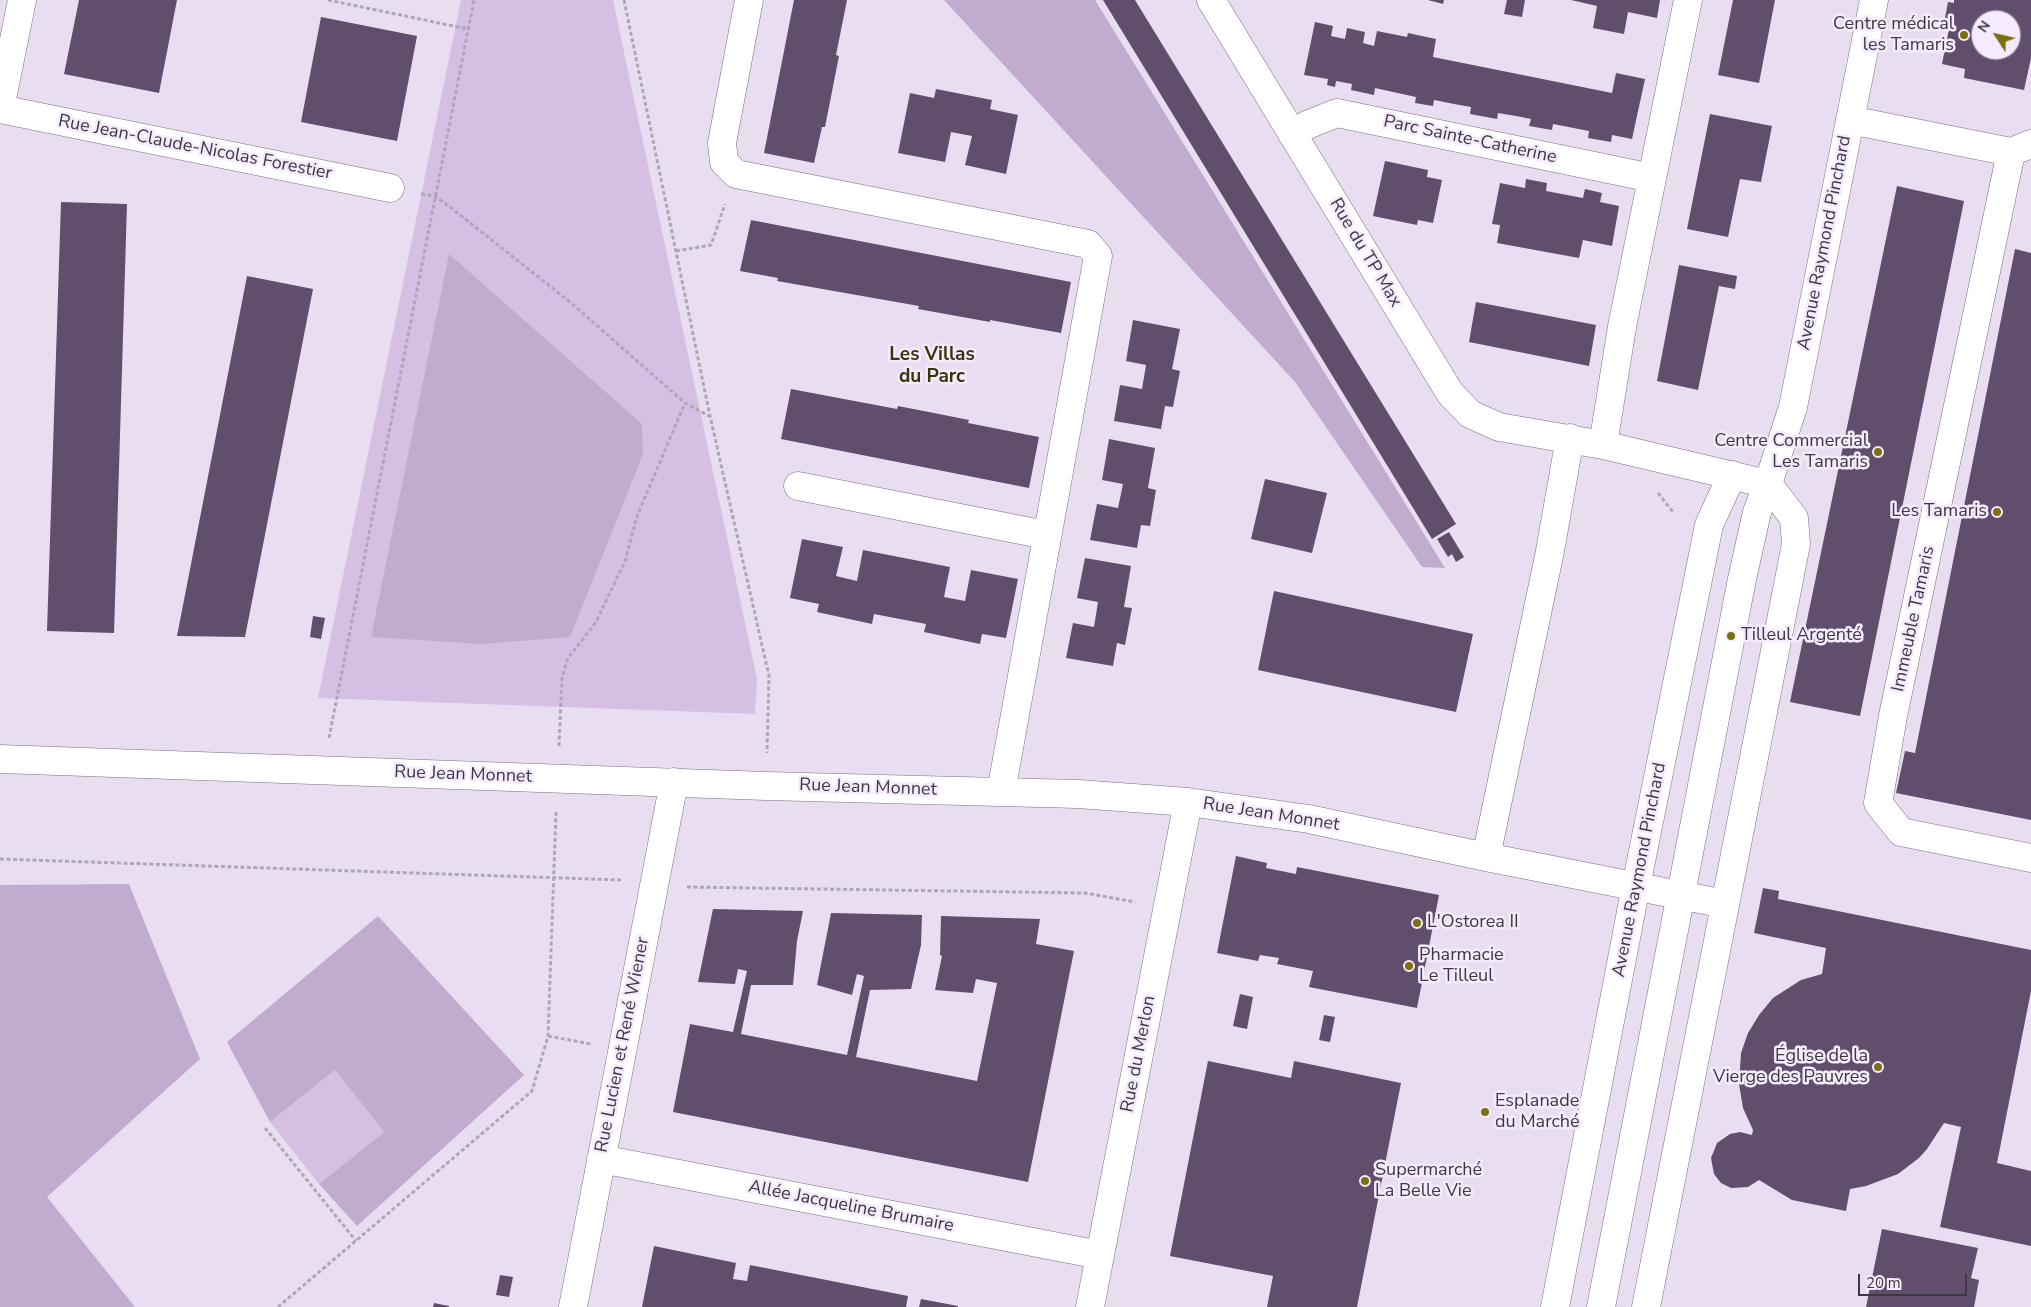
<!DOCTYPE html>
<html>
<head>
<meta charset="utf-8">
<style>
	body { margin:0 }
	#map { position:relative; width:2031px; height:1307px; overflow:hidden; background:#e9def1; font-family:"Nunito Sans",sans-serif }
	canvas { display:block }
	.north { position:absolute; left:1971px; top:10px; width:50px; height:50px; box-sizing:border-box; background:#f6ebfe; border:1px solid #aca4b2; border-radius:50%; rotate:305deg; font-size:14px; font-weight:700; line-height:20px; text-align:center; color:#3d3940 }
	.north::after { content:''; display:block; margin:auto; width:18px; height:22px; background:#7b6f0e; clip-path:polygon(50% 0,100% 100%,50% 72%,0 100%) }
	.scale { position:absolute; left:1858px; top:1274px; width:109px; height:22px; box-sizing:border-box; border:2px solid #3d3940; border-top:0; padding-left:6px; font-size:15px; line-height:18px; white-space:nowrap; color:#3d3940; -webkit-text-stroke:4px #f6ebfe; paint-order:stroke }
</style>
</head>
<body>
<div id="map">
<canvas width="2031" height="1307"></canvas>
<div class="north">N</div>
<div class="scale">20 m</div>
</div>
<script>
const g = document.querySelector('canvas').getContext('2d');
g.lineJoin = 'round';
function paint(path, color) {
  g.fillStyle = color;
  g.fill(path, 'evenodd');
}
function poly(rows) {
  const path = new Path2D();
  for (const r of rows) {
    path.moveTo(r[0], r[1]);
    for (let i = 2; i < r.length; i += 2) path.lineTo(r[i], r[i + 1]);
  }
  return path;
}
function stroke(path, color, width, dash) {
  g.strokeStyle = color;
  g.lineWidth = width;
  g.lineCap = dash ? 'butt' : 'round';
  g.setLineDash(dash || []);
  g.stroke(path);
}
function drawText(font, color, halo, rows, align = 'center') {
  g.font = font + ' "Nunito Sans",sans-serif';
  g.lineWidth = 5;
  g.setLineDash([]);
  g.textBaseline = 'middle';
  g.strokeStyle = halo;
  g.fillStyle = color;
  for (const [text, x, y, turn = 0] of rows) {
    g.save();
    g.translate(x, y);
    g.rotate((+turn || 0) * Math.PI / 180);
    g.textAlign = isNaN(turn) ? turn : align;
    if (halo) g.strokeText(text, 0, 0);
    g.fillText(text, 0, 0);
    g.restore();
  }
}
paint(poly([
	[461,0,613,0,757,679,755,714,318,698],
	[335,1070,384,1132,319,1184,270,1122]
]), '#d5c0e4');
paint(poly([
	[944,0,1095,0,1445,568,1422,567,1295,382],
	[449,254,642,424,643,454,570,637,482,644,371,637],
	[129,884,200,1059,47,1197,135,1307,0,1307,0,885],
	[378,916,524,1075,357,1226,319,1184,384,1132,335,1070,270,1122,227,1042]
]), '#c1accf');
paint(poly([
	[79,0,177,0,159,93,64,74],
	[794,0,847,0,836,55,839,56,825,127,822,127,814,163,764,153],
	[1103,0,1135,0,1456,524,1432,539],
	[1428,0,1444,0,1443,4],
	[1507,0,1525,0,1522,17,1504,14],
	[1571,0,1660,0,1657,18,1628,12,1624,34,1593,28,1597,6],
	[1733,0,1775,0,1759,83,1718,75],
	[1954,0,2031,0,2031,58,2024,90,1964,78,1965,69,1942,64,1951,19,1945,18,1948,2,1954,3],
	[1981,20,2011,20,2011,50,1981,50],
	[321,17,417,36,397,141,301,122],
	[1315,22,1333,26,1331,36,1345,39,1347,28,1365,32,1363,43,1374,46,1377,31,1407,37,1408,33,1436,39,1433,57,1612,93,1616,73,1645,79,1632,139,1612,135,1611,142,1588,138,1589,131,1553,124,1552,130,1529,126,1531,119,1516,116,1498,113,1497,119,1470,114,1471,107,1454,104,1434,100,1433,106,1415,103,1416,97,1375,88,1374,95,1351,90,1352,84,1336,81,1335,87,1327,85,1328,79,1304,75],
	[936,89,992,100,990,109,1018,115,1006,174,965,165,972,136,951,132,945,162,898,153,910,93,934,98],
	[1710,114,1772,126,1761,182,1740,179,1728,237,1687,229],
	[1385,161,1428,170,1427,177,1442,180,1433,223,1418,220,1417,225,1373,216],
	[1526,179,1547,183,1546,191,1583,198,1585,189,1602,193,1600,202,1619,206,1612,246,1583,240,1579,258,1497,243,1500,225,1492,224,1500,183,1525,188],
	[1897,186,1964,201,1860,716,1790,702],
	[61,202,127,204,114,633,47,631],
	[751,220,1071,282,1061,333,990,320,990,322,918,309,919,306,777,281,778,278,740,271],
	[2015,249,2031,253,2031,820,1896,793,1905,751,1915,753],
	[1679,265,1737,276,1735,289,1719,286,1698,390,1657,381],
	[247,276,313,289,245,637,177,636],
	[1476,302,1596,325,1589,366,1469,342],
	[1133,320,1180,329,1172,369,1180,371,1173,407,1165,406,1161,429,1114,421,1120,385,1142,389,1146,365,1126,361],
	[791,389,897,409,898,406,934,413,969,420,968,423,1039,437,1029,488,781,439],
	[1109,439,1155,448,1148,488,1156,490,1150,526,1141,525,1137,548,1090,540,1097,504,1118,508,1123,484,1102,480],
	[1265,479,1327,493,1312,553,1251,539],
	[1449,532,1464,557,1456,562,1452,554,1448,557,1437,539],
	[802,539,843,547,836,576,857,581,863,550,950,567,944,597,965,601,971,570,1018,579,1006,638,982,634,980,644,924,632,926,624,874,614,872,624,817,612,819,604,790,598],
	[1085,558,1131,566,1124,607,1132,608,1125,645,1117,643,1113,666,1066,658,1073,623,1094,627,1098,602,1077,598],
	[1274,591,1473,634,1456,712,1258,670],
	[313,616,325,618,321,639,310,637],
	[1236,856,1267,863,1266,868,1296,874,1297,867,1439,895,1417,1008,1309,987,1313,971,1277,964,1279,958,1260,955,1258,961,1217,953],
	[1763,888,1779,891,1778,899,2031,950,2031,991,1997,1163,2031,1171,2031,1246,1940,1227,1961,1127,1944,1123,1927,1149,1919,1158,1898,1174,1866,1186,1850,1189,1846,1211,1792,1200,1759,1180,1748,1187,1731,1188,1721,1183,1714,1174,1711,1158,1717,1143,1730,1134,1740,1132,1752,1135,1753,1130,1743,1108,1739,1084,1741,1053,1748,1033,1759,1015,1773,998,1801,980,1822,974,1826,948,1754,933],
	[713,909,803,911,797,941,793,985,751,985,741,1034,847,1055,864,976,857,974,852,995,817,985,831,913,922,915,921,945,911,989,870,990,856,1057,977,1081,997,983,976,979,973,993,935,990,942,956,940,955,941,916,1040,919,1036,944,1074,951,1028,1182,673,1112,690,1024,733,1032,747,971,738,969,735,984,698,982],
	[1240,994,1253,997,1247,1029,1233,1026],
	[1324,1015,1335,1017,1330,1042,1319,1040],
	[1208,1061,1291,1078,1294,1061,1401,1083,1357,1307,1267,1307,1273,1276,1170,1256],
	[1882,1229,1978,1248,1971,1278,1979,1280,1974,1307,1866,1307],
	[654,1246,736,1263,733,1279,747,1281,750,1265,908,1296,906,1307,642,1307],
	[500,1275,513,1277,509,1297,496,1295],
	[921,1299,958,1306,958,1307,919,1307],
	[434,1303,449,1306,449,1307,433,1307]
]), '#614e6d');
const minor = poly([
	[749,0,722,143,724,162,736,174,1088,244,1098,256,1001,792],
	[1211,0,1450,393,1470,414,1499,427,1603,445,1768,484,1794,518,1796,544,1646,1307],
	[0,109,390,188],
	[0,109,22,0],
	[1850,120,2011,152,2031,144],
	[1292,134,1307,125,1337,113,1652,178],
	[2011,152,1893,716,1878,803,1901,832,2031,858],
	[1603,445,1622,327,1688,0],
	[798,486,1046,535],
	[0,759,766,786,1078,794,1188,802,1309,819,1486,857,1725,904],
	[1486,857,1550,551,1570,438],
	[601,1159,1100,1255],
	[573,1307,674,782],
	[1090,1307,1188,802],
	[1555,1307,1636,886,1709,525,1732,475],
	[1601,1307,1742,579,1757,512,1768,484,1793,407,1874,0]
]);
stroke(minor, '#786e7f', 29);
stroke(poly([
	[328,0,468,29],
	[624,0,710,416,769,676,767,753],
	[421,194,435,196,455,211,570,302,685,403,709,416],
	[676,251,711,245,725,204],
	[1658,493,1673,512],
	[329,738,474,0],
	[559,746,562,677,568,658,596,622,625,561,637,516,685,403],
	[0,859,621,880],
	[687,887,1085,893,1135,902],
	[548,1036,591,1044],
	[265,1128,356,1241],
	[278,1307,532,1091,548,1036,556,812]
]), '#b0a7b6', 3, [4, 2.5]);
stroke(minor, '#fff', 28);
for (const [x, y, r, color] of [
	[1964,35,5,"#7b6f0e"],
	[1878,452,5,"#7b6f0e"],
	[1997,512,5,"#7b6f0e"],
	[1731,636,5,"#7b6f0e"],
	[1417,923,5,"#7b6f0e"],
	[1409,966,5,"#7b6f0e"],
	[1878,1067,5,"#7b6f0e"],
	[1485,1112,5,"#7b6f0e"],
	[1365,1181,5,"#7b6f0e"]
]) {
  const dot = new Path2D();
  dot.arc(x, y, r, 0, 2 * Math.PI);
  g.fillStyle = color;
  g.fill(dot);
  stroke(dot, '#f6ebfe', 2);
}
drawText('18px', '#3d3940', '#f6ebfe', [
	["Centre médical",1954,25,"right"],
	["les Tamaris",1954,46,"right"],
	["Centre Commercial",1868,442,"right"],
	["Les Tamaris",1868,463,"right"],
	["Les Tamaris",1987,512,"right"],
	["Tilleul Argenté",1741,636],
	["L'Ostorea II",1427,923],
	["Pharmacie",1419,956],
	["Le Tilleul",1419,977],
	["Église de la",1868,1057,"right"],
	["Vierge des Pauvres",1868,1078,"right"],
	["Esplanade",1495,1102],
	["du Marché",1495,1123],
	["Supermarché",1375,1171],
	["La Belle Vie",1375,1192]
], 'left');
drawText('18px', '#3d3940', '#f6ebfe', [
	["Parc Sainte-Catherine",1470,140,12],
	["Rue Jean-Claude-Nicolas Forestier",195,148,11],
	["Avenue Raymond Pinchard",1825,243,-79],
	["Rue du TP Max",1365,253,59],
	["Immeuble Tamaris",1914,619,-78],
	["Rue Jean Monnet",463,775,2],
	["Rue Jean Monnet",868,788,2],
	["Rue Jean Monnet",1271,815,9],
	["Avenue Raymond Pinchard",1640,870,-79],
	["Rue Lucien et René Wiener",623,1045,-79],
	["Rue du Merlon",1139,1054,-79],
	["Allée Jacqueline Brumaire",851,1207,11]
]);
drawText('bold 19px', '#3a3409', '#f6ebfe', [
	["Les Villas",932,355],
	["du Parc",932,377]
]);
</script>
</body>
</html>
